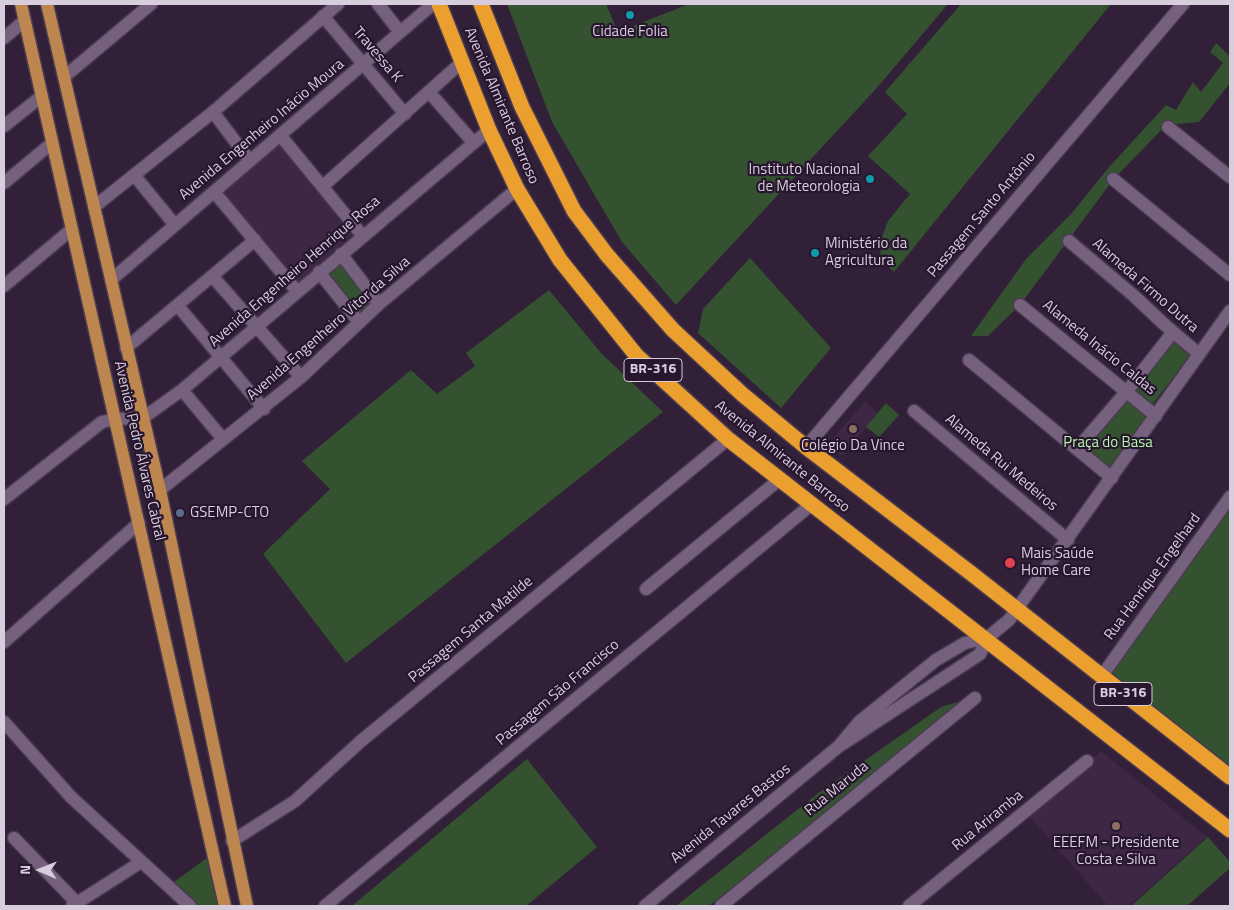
<!DOCTYPE html>
<html>
<head>
<meta charset="utf-8">
<style>
	body { margin:0 }
	#map { position:relative; width:1234px; height:910px; overflow:hidden; background:#312038; font-family:"Titillium Web",sans-serif }
	canvas { display:block }
	.frame { position:absolute; inset:0; border:5px solid #d8cddd; pointer-events:none }
	.north { position:absolute; left:15px; top:845px; width:50px; height:50px; -webkit-text-stroke:4px #27162e; paint-order:stroke; rotate:271deg; font-size:14px; font-weight:700; line-height:20px; text-align:center; color:#d8cddd }
	.north::after { content:''; display:block; margin:auto; width:18px; height:22px; background:#d8cddd; clip-path:polygon(50% 0,100% 100%,50% 72%,0 100%) }
</style>
</head>
<body>
<div id="map">
<canvas width="1234" height="910"></canvas>
<div class="frame"></div>
<div class="north">N</div>
</div>
<script>
const g = document.querySelector('canvas').getContext('2d');
g.lineJoin = 'round';
function paint(path, color) {
  g.fillStyle = color;
  g.fill(path, 'evenodd');
}
function poly(rows) {
  const path = new Path2D();
  for (const r of rows) {
    path.moveTo(r[0], r[1]);
    for (let i = 2; i < r.length; i += 2) path.lineTo(r[i], r[i + 1]);
  }
  return path;
}
function stroke(path, color, width, dash) {
  g.strokeStyle = color;
  g.lineWidth = width;
  g.lineCap = dash ? 'butt' : 'round';
  g.setLineDash(dash || []);
  g.stroke(path);
}
function drawText(font, color, halo, rows, align = 'center') {
  g.font = font + ' "Titillium Web",sans-serif';
  g.lineWidth = 4.5;
  g.setLineDash([]);
  g.textBaseline = 'middle';
  g.strokeStyle = halo;
  g.fillStyle = color;
  for (const [text, x, y, turn = 0] of rows) {
    g.save();
    g.translate(x, y);
    g.rotate((+turn || 0) * Math.PI / 180);
    g.textAlign = isNaN(turn) ? turn : align;
    if (halo) g.strokeText(text, 0, 0);
    g.fillText(text, 0, 0);
    g.restore();
  }
}
paint(poly([
	[279,142,355,233,297,285,221,194],
	[865,401,878,413,842,456,827,445],
	[1101,751,1207,837,1129,906,1108,906,1028,815]
]), '#3d2745');
paint(poly([
	[507,4,606,4,618,32,689,4,948,4,875,90,676,305,622,242,552,122],
	[961,4,1111,4,894,272,880,259,881,240,888,221,910,194,868,156,907,114,885,92],
	[1216,43,1230,56,1230,83,1199,122,1166,125,1113,180,1020,305,988,336,971,336,1026,259,1071,214,1110,166,1166,105,1176,110,1193,82,1201,92,1223,63,1210,52],
	[750,258,831,348,781,408,698,333,703,309],
	[339,259,372,301,358,313,325,273],
	[549,290,601,353,663,412,346,663,263,554,330,489,302,461,411,370,437,394,475,366,466,353],
	[1174,338,1191,354,1152,405,1131,388],
	[1125,396,1149,416,1109,469,1083,447],
	[886,403,899,415,879,437,866,427],
	[1230,498,1230,777,1101,678],
	[971,698,709,906,676,906,817,794,941,707],
	[527,759,597,847,526,906,352,906],
	[1208,837,1230,862,1230,868,1187,906,1131,906],
	[214,853,225,906,194,906,171,884]
]), '#345230');
const street = poly([
	[378,4,400,32],
	[323,16,405,114],
	[4,38,24,21],
	[64,77,151,4],
	[429,92,473,142],
	[213,112,250,161],
	[4,126,42,96],
	[1168,127,1230,177],
	[280,135,362,235],
	[134,175,175,225],
	[1113,179,1230,275],
	[4,183,52,143],
	[323,186,462,62],
	[215,193,296,290],
	[94,207,213,112,338,4],
	[1069,241,1133,295,1165,325,1199,354],
	[341,254,379,304],
	[319,272,359,322],
	[213,277,301,377],
	[111,280,433,4],
	[4,286,72,229],
	[1020,305,1156,416],
	[178,306,264,409],
	[126,348,255,240],
	[969,360,1112,478],
	[182,390,223,439],
	[914,411,1068,540],
	[806,447,1183,4],
	[1077,449,1127,391,1173,332],
	[160,490,301,377,379,304,517,189],
	[4,499,102,422,115,419,143,418,182,390,489,130],
	[646,589,780,479],
	[4,642,139,523],
	[1101,677,1230,497],
	[4,722,71,797,190,906],
	[14,838,76,902],
	[232,841,295,801,361,741,728,439],
	[72,906,141,862],
	[325,906,812,504],
	[721,906,975,698],
	[909,906,1087,761]
]);
const secondary = poly([
	[838,747,859,722,936,660,965,643,987,638,1009,620,1230,311],
	[645,906,838,747,980,654,987,638]
]);
const primary = poly([
	[21,4,225,906],
	[47,4,160,490,247,906]
]);
const highway = poly([
	[439,4,489,130,517,189,560,260,636,355,728,439,1230,830],
	[481,4,522,107,574,211,607,255,673,330,742,394,806,447,972,574,1230,777]
]);
stroke(street, '#4b3b50', 15);
stroke(secondary, '#4b3b50', 15);
stroke(primary, '#4b3b50', 15);
stroke(highway, '#4b3b50', 18);
stroke(street, '#75617d', 12);
stroke(secondary, '#75617d', 12);
stroke(primary, '#bc864e', 12);
stroke(highway, '#eb9f2e', 15);
for (const [x, y, r, color] of [
	[630,15,5,"#0f9aa8"],
	[870,179,5,"#0f9aa8"],
	[815,253,5,"#0f9aa8"],
	[853,429,5,"#8d6e63"],
	[180,513,5,"#5c6f8a"],
	[1010,563,6,"#e0444e"],
	[1116,826,5,"#8d6e63"]
]) {
  const dot = new Path2D();
  dot.arc(x, y, r, 0, 2 * Math.PI);
  g.fillStyle = color;
  g.fill(dot);
  stroke(dot, '#27162e', 2);
}
for (const [x, y, w] of [
	[653,370,58],
	[1123,694,58]
]) {
  const box = new Path2D();
  box.roundRect(x - w / 2, y - 11.5, w, 23, 4);
  g.fillStyle = '#27162e';
  g.fill(box);
  stroke(box, '#d8cddd', 1);
}
drawText('bold 14px', '#d8cddd', null, [
	["BR-316",653,370],
	["BR-316",1123,694]
]);
drawText('15px', '#d8cddd', '#27162e', [
	["Cidade Folia",630,32],
	["Instituto Nacional",860,170,"right"],
	["de Meteorologia",860,187,"right"],
	["Ministério da",825,244,"left"],
	["Agricultura",825,261,"left"],
	["Colégio Da Vince",853,446],
	["GSEMP-CTO",190,513,"left"],
	["Mais Saúde",1021,554,"left"],
	["Home Care",1021,571,"left"],
	["EEEFM - Presidente",1116,843],
	["Costa e Silva",1116,860]
]);
drawText('15px', '#d8cddd', '#27162e', [
	["Travessa K",377,55,50],
	["Avenida Almirante Barroso",501,106,67],
	["Avenida Engenheiro Inácio Moura",262,130,-40],
	["Passagem Santo Antônio",982,215,-50],
	["Avenida Engenheiro Henrique Rosa",295,272,-41],
	["Alameda Firmo Dutra",1145,286,41],
	["Avenida Engenheiro Vitor da Silva",329,329,-41],
	["Alameda Inácio Caldas",1099,348,39],
	["Avenida Pedro Álvares Cabral",139,451,77],
	["Avenida Almirante Barroso",782,457,39],
	["Alameda Rui Medeiros",1001,463,40],
	["Rua Henrique Engelhard",1153,577,-54],
	["Passagem Santa Matilde",471,630,-40],
	["Passagem São Francisco",558,693,-40],
	["Rua Maruda",837,789,-39],
	["Avenida Tavares Bastos",731,814,-39],
	["Rua Ariramba",988,821,-39]
]);
drawText('15px', '#b3f6a8', '#27162e', [
	["Praça do Basa",1108,443]
]);
</script>
</body>
</html>
